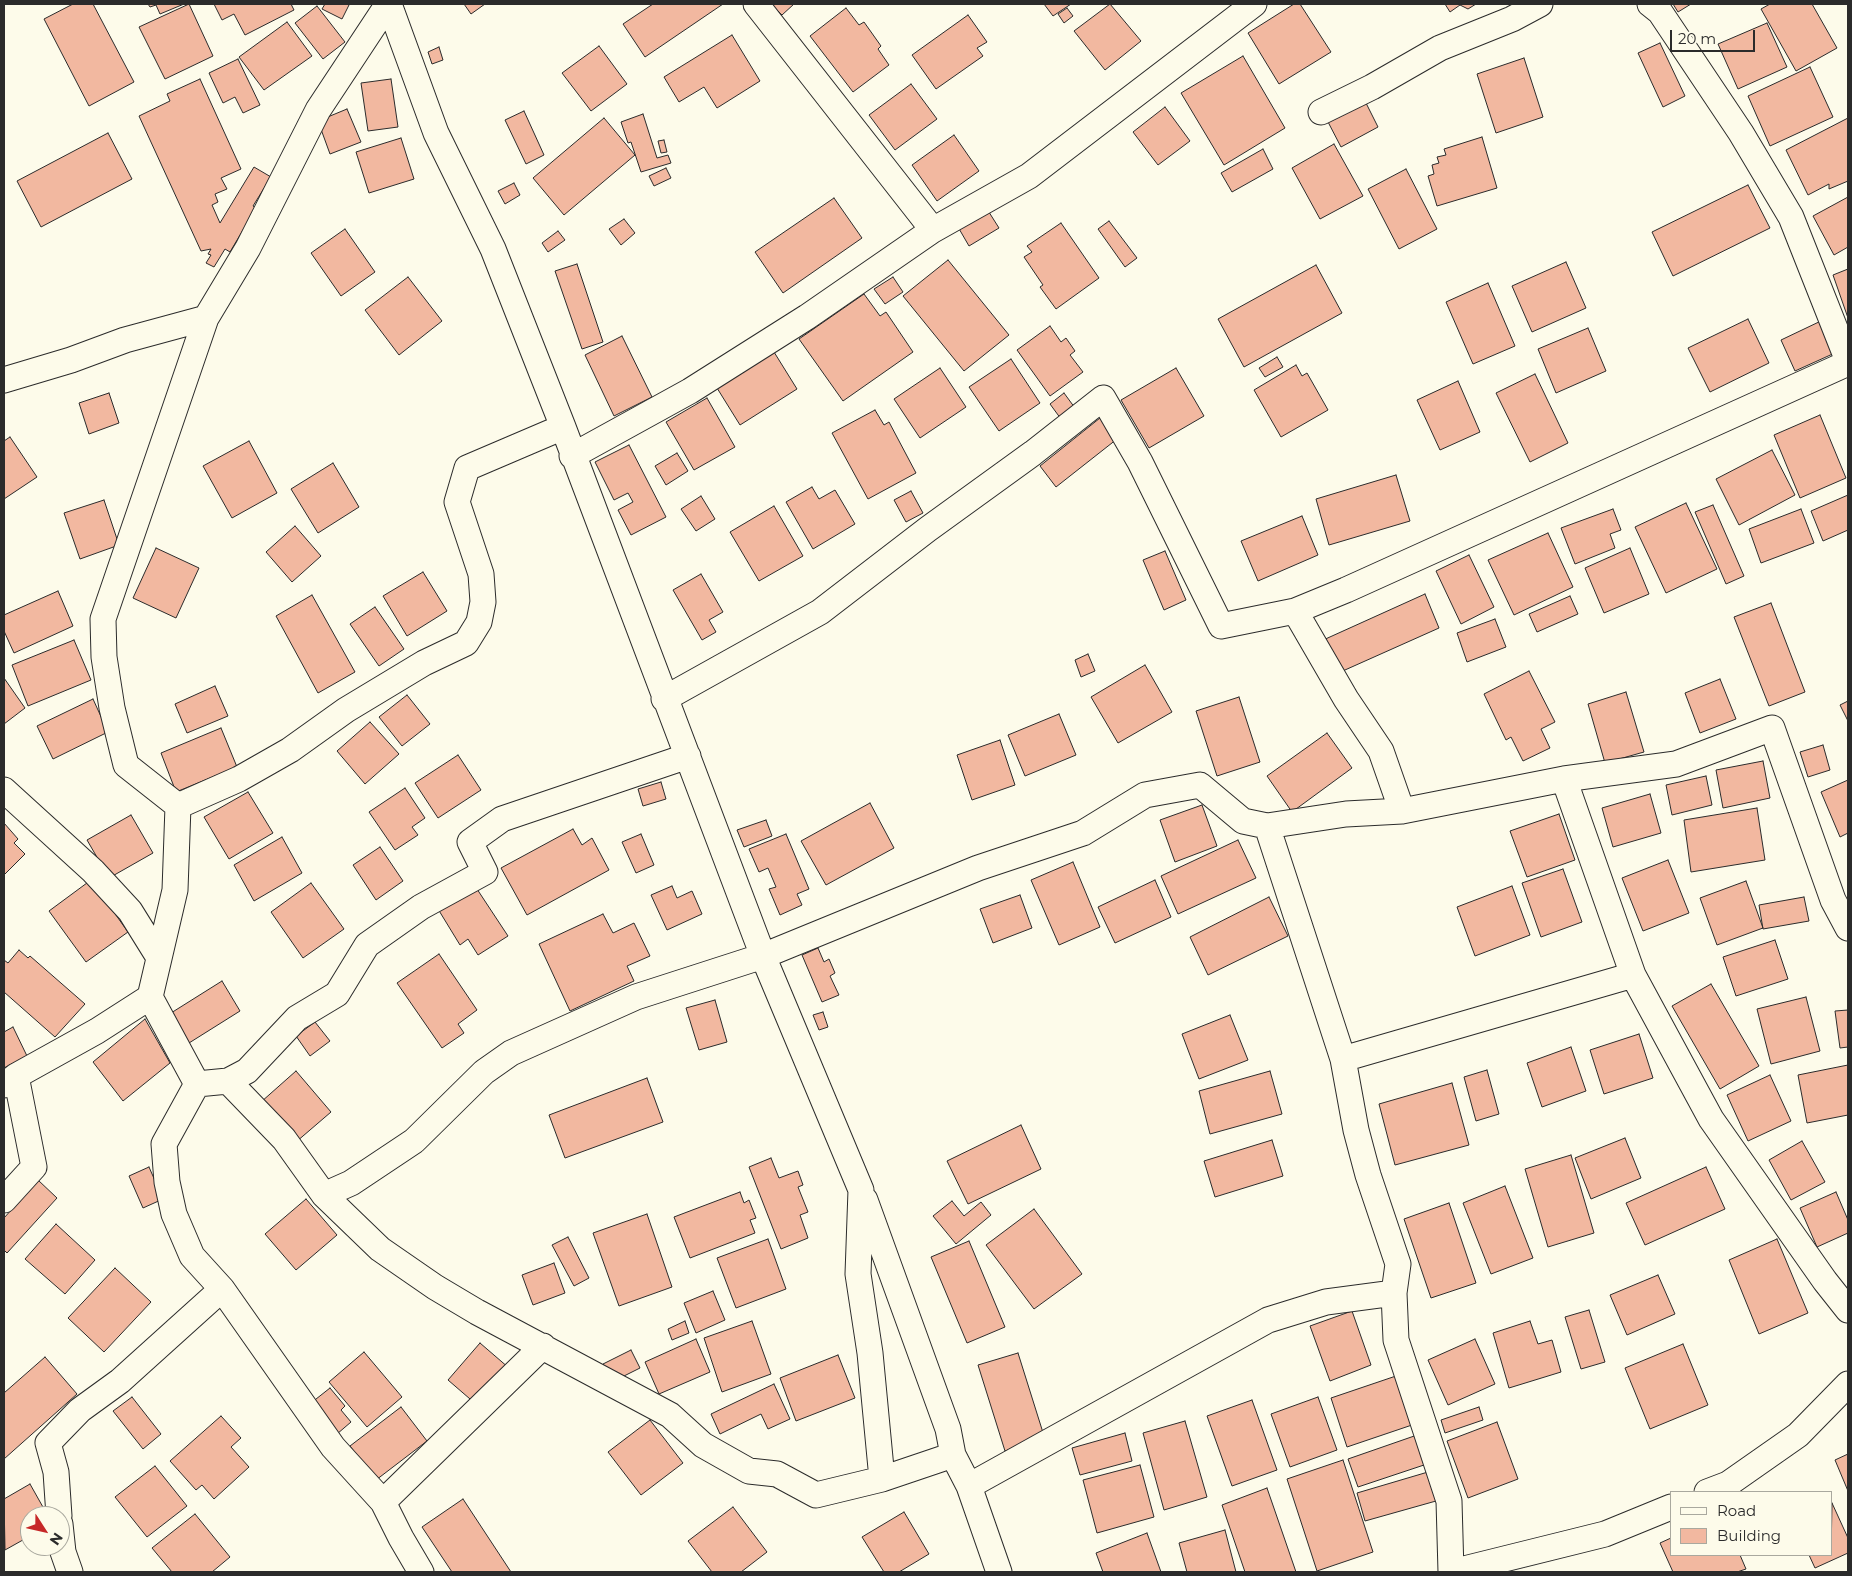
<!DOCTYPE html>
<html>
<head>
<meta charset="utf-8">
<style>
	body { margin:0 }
	#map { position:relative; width:1852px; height:1576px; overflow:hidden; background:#fdfbea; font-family:Montserrat,sans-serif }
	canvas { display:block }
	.frame { position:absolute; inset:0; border:5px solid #2b2b2b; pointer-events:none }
	.legend { position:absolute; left:1670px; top:1491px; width:162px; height:65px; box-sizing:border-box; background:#fdfbea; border:1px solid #a9a89e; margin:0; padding:6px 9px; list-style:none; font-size:15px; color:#2b2b2b }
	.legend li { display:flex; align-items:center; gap:10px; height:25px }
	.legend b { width:25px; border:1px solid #a9a89e }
	.north { position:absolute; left:20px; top:1506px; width:50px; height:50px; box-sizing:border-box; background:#fdfbea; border:1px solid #a9a89e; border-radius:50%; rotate:125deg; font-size:14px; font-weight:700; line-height:20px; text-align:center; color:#2b2b2b }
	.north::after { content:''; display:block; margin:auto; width:18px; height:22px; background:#c62828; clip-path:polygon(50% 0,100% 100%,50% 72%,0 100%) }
	.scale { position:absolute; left:1670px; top:30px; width:85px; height:22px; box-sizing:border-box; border:2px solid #2b2b2b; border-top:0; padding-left:6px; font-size:15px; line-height:18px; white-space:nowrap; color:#2b2b2b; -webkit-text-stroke:4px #fdfbea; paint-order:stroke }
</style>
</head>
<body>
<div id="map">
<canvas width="1852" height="1576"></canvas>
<div class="frame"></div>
<ul class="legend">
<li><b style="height:6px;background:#fdfbea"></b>Road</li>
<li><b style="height:14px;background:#f2b8a0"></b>Building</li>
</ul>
<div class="north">N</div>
<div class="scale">20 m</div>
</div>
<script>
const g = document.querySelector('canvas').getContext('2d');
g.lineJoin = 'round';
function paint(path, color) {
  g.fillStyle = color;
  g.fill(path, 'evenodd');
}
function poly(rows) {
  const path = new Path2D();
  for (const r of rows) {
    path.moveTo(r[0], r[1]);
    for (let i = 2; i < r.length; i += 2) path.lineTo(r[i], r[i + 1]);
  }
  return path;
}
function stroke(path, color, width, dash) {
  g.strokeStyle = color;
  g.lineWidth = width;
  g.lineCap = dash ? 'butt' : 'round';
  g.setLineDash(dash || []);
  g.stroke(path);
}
const building = poly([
	[73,4,93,4,134,82,89,106,44,19,73,4],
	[148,4,184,4,160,14,156,5,150,7,148,4],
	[189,4,213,56,165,79,139,27,189,4],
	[214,4,291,4,294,10,245,35,234,14,222,20,214,4],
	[325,4,347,4,349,5,342,19,322,9,325,4],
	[464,4,485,4,471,14,464,4],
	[653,4,723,4,645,57,623,24,653,4],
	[771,4,794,4,782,15,771,4],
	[1044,4,1071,4,1053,16,1044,4],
	[1110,4,1141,41,1105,70,1074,31,1110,4],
	[1294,4,1300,4,1331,52,1279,84,1248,33,1294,4],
	[1445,4,1476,4,1468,9,1460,5,1450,12,1445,4],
	[1673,4,1691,4,1678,12,1673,4],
	[1770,4,1812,4,1837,48,1796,71,1761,9,1770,4],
	[317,6,345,42,323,59,295,23,317,6],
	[846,8,859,25,864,22,881,46,878,49,889,65,853,92,810,36,846,8],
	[1067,8,1073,16,1064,23,1058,14,1067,8],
	[968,15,987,42,977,48,983,56,936,89,912,55,968,15],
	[287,22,312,56,264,90,239,57,287,22],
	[1767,23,1787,67,1738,89,1718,44,1767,23],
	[732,35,760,81,717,108,704,87,679,102,664,77,732,35],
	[1660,43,1685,96,1663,107,1638,53,1660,43],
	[599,46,627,84,591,111,562,73,599,46],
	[439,47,443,60,432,64,428,52,439,47],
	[1243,56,1285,128,1224,165,1181,93,1243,56],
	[1524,58,1543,117,1496,133,1477,74,1524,58],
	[238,59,260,105,243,113,235,97,223,103,209,73,238,59],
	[1810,67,1833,117,1770,146,1748,96,1810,67],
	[200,79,241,169,221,178,227,189,215,194,218,202,212,205,220,223,254,167,271,177,253,206,256,208,230,252,225,249,214,267,206,263,211,255,208,254,211,249,201,251,139,116,170,101,167,94,200,79],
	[391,79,398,127,368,131,361,83,391,79],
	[911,84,937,119,895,150,869,115,911,84],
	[1365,101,1378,127,1341,147,1327,120,1365,101],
	[1165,107,1190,141,1158,165,1133,132,1165,107],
	[347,109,361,142,330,154,318,121,347,109],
	[524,111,544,155,526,164,505,120,524,111],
	[643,114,657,158,668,155,671,163,641,172,631,142,628,143,621,122,643,114],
	[604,118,635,155,564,215,533,178,604,118],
	[1848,118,1848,181,1829,189,1829,184,1808,195,1786,150,1848,118],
	[108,133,132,179,41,227,17,181,108,133],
	[954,135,979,171,937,201,912,165,954,135],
	[1482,137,1497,188,1437,206,1428,176,1434,174,1432,165,1439,163,1437,157,1446,155,1444,149,1482,137],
	[401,138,414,179,369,193,356,152,401,138],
	[664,140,667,152,661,153,658,141,664,140],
	[1334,144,1363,196,1320,219,1292,168,1334,144],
	[1263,149,1273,169,1232,192,1221,173,1263,149],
	[666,168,671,178,654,186,649,176,666,168],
	[1406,169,1437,229,1399,249,1368,189,1406,169],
	[514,183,520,195,505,204,498,191,514,183],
	[1748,185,1770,228,1673,276,1652,232,1748,185],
	[1848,197,1848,247,1834,255,1813,216,1848,197],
	[834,198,862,238,783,293,755,252,834,198],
	[987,209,999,228,969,246,958,227,987,209],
	[624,219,635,233,621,245,609,229,624,219],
	[1109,221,1137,258,1125,267,1098,229,1109,221],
	[1061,223,1099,278,1056,309,1040,287,1043,285,1024,257,1032,252,1027,246,1061,223],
	[345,229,375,272,341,296,311,253,345,229],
	[558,231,565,240,548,252,542,243,558,231],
	[948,260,1009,335,964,371,903,296,948,260],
	[1566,262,1586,308,1532,332,1512,286,1566,262],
	[577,264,603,342,582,349,555,271,577,264],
	[1316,265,1342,313,1244,367,1218,319,1316,265],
	[1848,269,1848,318,1833,275,1848,269],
	[408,277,442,321,399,355,365,310,408,277],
	[893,277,903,292,885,304,874,289,893,277],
	[1488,283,1515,346,1473,364,1446,302,1488,283],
	[864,294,880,316,886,312,913,352,843,401,799,339,864,294],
	[1748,319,1769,363,1710,392,1688,348,1748,319],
	[1823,320,1837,352,1795,371,1781,340,1823,320],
	[1050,326,1061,342,1066,338,1075,351,1070,355,1083,372,1050,396,1017,350,1050,326],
	[1588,328,1606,371,1556,393,1538,349,1588,328],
	[622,336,652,397,614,416,585,355,622,336],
	[774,352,797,389,740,425,717,388,774,352],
	[1277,357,1283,367,1265,377,1259,368,1277,357],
	[1011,359,1040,403,999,431,969,387,1011,359],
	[1296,365,1302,376,1307,373,1328,410,1281,437,1254,390,1296,365],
	[940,368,966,407,920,438,894,399,940,368],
	[1176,368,1204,416,1149,448,1121,400,1176,368],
	[1535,374,1568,443,1530,462,1496,393,1535,374],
	[1458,381,1480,432,1440,450,1417,400,1458,381],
	[109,393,119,423,89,434,79,403,109,393],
	[1064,393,1075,408,1061,419,1050,404,1064,393],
	[707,398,735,447,694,470,666,422,707,398],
	[875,410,884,425,889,422,916,473,868,499,832,433,875,410],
	[1820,415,1846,478,1800,498,1774,435,1820,415],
	[1100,418,1117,439,1056,487,1040,466,1100,418],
	[10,437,37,477,4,499,4,441,10,437],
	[249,441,277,493,232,518,203,466,249,441],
	[629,445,666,517,631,535,618,510,633,502,628,493,614,500,595,462,629,445],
	[1772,450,1795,495,1739,525,1716,479,1772,450],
	[677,453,688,471,666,485,655,466,677,453],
	[333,463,359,507,318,533,291,489,333,463],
	[1396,475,1410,521,1329,545,1316,499,1396,475],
	[812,487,819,499,835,490,855,524,813,549,786,502,812,487],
	[911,491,923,513,906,522,894,500,911,491],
	[1848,495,1848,530,1823,541,1811,511,1848,495],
	[701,496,715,519,696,531,681,509,701,496],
	[104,500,119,545,80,559,64,513,104,500],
	[1686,503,1717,569,1666,593,1635,527,1686,503],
	[1713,505,1744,576,1726,584,1695,512,1713,505],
	[774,506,803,556,759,581,730,532,774,506],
	[1613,509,1621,530,1610,534,1615,548,1575,564,1561,528,1613,509],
	[1801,509,1814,543,1761,563,1749,529,1801,509],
	[1302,516,1318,555,1258,581,1241,541,1302,516],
	[295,526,321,556,292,582,266,552,295,526],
	[1548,533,1573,587,1514,615,1488,560,1548,533],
	[156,548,199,568,176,618,133,598,156,548],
	[1630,548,1649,594,1604,613,1585,568,1630,548],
	[1165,551,1186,600,1164,610,1143,560,1165,551],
	[1469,555,1494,607,1461,624,1436,571,1469,555],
	[423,572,447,611,407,636,383,596,423,572],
	[701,574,723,612,709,620,716,632,702,640,673,590,701,574],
	[58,591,73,626,14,653,4,631,4,615,58,591],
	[1425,594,1439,628,1336,674,1321,641,1425,594],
	[312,595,355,672,318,693,276,616,312,595],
	[1570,596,1578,614,1537,632,1529,614,1570,596],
	[1771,603,1805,692,1769,706,1734,617,1771,603],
	[375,607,404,649,379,666,350,624,375,607],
	[1495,619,1506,647,1467,662,1457,633,1495,619],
	[74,640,91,680,28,706,12,665,74,640],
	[1088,654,1095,671,1081,677,1075,660,1088,654],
	[1145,665,1172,712,1118,743,1091,697,1145,665],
	[1529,671,1555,722,1541,729,1550,748,1523,761,1511,737,1506,740,1484,694,1529,671],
	[4,678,25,708,4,724,4,678],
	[1720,679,1736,719,1700,733,1685,693,1720,679],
	[215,686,228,716,187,733,175,704,215,686],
	[1626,692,1644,752,1605,763,1588,704,1626,692],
	[407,695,430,724,402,746,379,717,407,695],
	[1239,697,1260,762,1217,776,1196,711,1239,697],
	[93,699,108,732,53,759,37,726,93,699],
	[1848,701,1848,721,1840,705,1848,701],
	[1059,714,1076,755,1025,776,1008,735,1059,714],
	[370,722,399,754,365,784,337,751,370,722],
	[221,728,237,767,176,792,161,753,221,728],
	[1327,733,1352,768,1292,812,1267,776,1327,733],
	[1000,740,1015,785,972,800,957,755,1000,740],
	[1823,745,1830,770,1808,777,1800,752,1823,745],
	[458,755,481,790,438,818,415,783,458,755],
	[1763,761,1770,798,1723,808,1716,770,1763,761],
	[1706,776,1712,805,1672,815,1666,785,1706,776],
	[1848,780,1848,833,1840,837,1821,792,1848,780],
	[661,782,666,799,643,806,638,789,661,782],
	[405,788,425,818,412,827,418,835,395,850,369,812,405,788],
	[248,792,273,833,229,859,204,817,248,792],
	[1650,794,1661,833,1613,847,1602,808,1650,794],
	[870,803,894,848,826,885,801,841,870,803],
	[1202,805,1217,846,1175,862,1160,820,1202,805],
	[1757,808,1765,860,1691,872,1684,820,1757,808],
	[1559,814,1575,860,1527,877,1510,831,1559,814],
	[131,815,153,853,109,878,87,840,131,815],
	[766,820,772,836,744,847,737,830,766,820],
	[4,823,18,839,14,843,25,854,4,875,4,823],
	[573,829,582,845,592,838,609,870,527,915,501,868,573,829],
	[641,834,654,865,636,873,622,842,641,834],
	[786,834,809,889,797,894,802,905,780,915,769,889,776,887,768,868,759,872,749,849,786,834],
	[282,837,302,873,254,901,234,865,282,837],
	[1238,840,1256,878,1178,914,1161,876,1238,840],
	[380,847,403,881,376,900,353,865,380,847],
	[1668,860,1689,913,1643,931,1622,878,1668,860],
	[1073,862,1100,927,1059,945,1031,880,1073,862],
	[1563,869,1582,922,1541,937,1522,883,1563,869],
	[91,880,128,932,86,962,49,911,91,880],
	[1155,880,1171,917,1115,943,1098,907,1155,880],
	[1746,881,1763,928,1717,945,1700,898,1746,881],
	[311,883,344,929,303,958,271,912,311,883],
	[475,886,508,936,478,955,468,939,460,945,438,909,475,886],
	[672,886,677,898,692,891,702,914,667,930,651,895,672,886],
	[1512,886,1530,935,1475,956,1457,907,1512,886],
	[1020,895,1032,928,993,943,980,909,1020,895],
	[1269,897,1288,936,1208,975,1190,937,1269,897],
	[1804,897,1809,921,1763,929,1759,905,1804,897],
	[603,914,613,933,634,923,650,956,627,966,634,981,570,1011,539,944,603,914],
	[1775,940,1788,979,1736,996,1723,957,1775,940],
	[818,948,824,962,829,959,835,973,830,976,839,995,822,1002,802,955,818,948],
	[19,950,28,958,30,956,85,1004,55,1037,4,992,4,960,8,963,19,950],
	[439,954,477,1010,458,1024,464,1033,442,1048,397,983,439,954],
	[222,981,240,1011,189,1043,171,1013,222,981],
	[1711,984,1759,1066,1720,1089,1672,1006,1711,984],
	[1806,997,1820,1051,1771,1064,1757,1009,1806,997],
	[715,1000,727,1042,699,1050,686,1008,715,1000],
	[1848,1010,1848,1047,1840,1048,1835,1011,1848,1010],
	[823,1012,828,1027,819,1030,813,1015,823,1012],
	[1230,1015,1248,1060,1199,1079,1182,1034,1230,1015],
	[145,1019,170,1063,123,1101,93,1062,145,1019],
	[315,1022,330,1041,310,1056,296,1036,315,1022],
	[13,1027,27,1056,4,1068,4,1032,13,1027],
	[1639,1034,1653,1078,1604,1094,1590,1050,1639,1034],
	[1571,1047,1586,1091,1542,1107,1527,1063,1571,1047],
	[1848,1065,1848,1115,1807,1123,1798,1075,1848,1065],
	[1487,1070,1499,1114,1476,1121,1464,1077,1487,1070],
	[296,1071,331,1112,296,1142,261,1102,296,1071],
	[1270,1071,1282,1114,1210,1134,1199,1091,1270,1071],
	[1770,1075,1791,1121,1748,1141,1727,1095,1770,1075],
	[647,1078,663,1122,565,1158,549,1115,647,1078],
	[1452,1083,1469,1145,1395,1165,1379,1104,1452,1083],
	[1021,1125,1041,1169,968,1204,947,1161,1021,1125],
	[1625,1138,1641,1178,1591,1199,1575,1158,1625,1138],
	[1272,1140,1283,1176,1215,1197,1204,1161,1272,1140],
	[1802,1141,1825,1182,1791,1200,1769,1160,1802,1141],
	[1571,1155,1594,1233,1548,1247,1525,1169,1571,1155],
	[771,1158,779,1178,798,1171,803,1185,798,1187,808,1212,800,1215,808,1238,781,1249,749,1167,771,1158],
	[149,1167,163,1199,143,1208,129,1176,149,1167],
	[1706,1167,1725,1209,1645,1245,1626,1203,1706,1167],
	[38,1180,57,1198,7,1253,4,1250,4,1218,38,1180],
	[1505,1186,1533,1258,1491,1274,1463,1203,1505,1186],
	[740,1192,744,1203,749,1200,756,1218,750,1220,755,1233,690,1258,674,1217,740,1192],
	[1836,1192,1848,1220,1848,1233,1817,1247,1800,1208,1836,1192],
	[306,1199,337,1235,296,1270,265,1234,306,1199],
	[952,1201,964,1216,981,1202,991,1215,956,1244,933,1216,952,1201],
	[1449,1203,1476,1283,1431,1298,1404,1219,1449,1203],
	[1034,1209,1082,1274,1034,1309,986,1245,1034,1209],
	[647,1214,672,1287,619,1306,593,1233,647,1214],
	[56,1224,95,1260,65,1294,25,1259,56,1224],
	[568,1237,589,1278,574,1286,552,1245,568,1237],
	[768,1239,786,1289,736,1308,717,1258,768,1239],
	[1777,1239,1808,1313,1759,1334,1729,1260,1777,1239],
	[969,1241,1005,1327,967,1343,931,1257,969,1241],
	[554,1263,565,1293,533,1305,522,1275,554,1263],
	[115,1268,151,1302,104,1352,68,1318,115,1268],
	[1658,1275,1675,1314,1627,1335,1610,1295,1658,1275],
	[713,1291,725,1320,696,1333,684,1303,713,1291],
	[1589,1310,1605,1362,1581,1369,1565,1317,1589,1310],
	[1352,1311,1371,1365,1330,1381,1310,1326,1352,1311],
	[685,1321,689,1333,672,1340,668,1329,685,1321],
	[752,1321,771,1374,722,1392,704,1338,752,1321],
	[1530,1321,1538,1344,1552,1340,1561,1372,1509,1388,1493,1333,1530,1321],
	[696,1339,710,1372,659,1394,645,1362,696,1339],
	[1475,1339,1495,1384,1448,1405,1428,1360,1475,1339],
	[480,1343,509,1368,477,1405,448,1380,480,1343],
	[1683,1344,1708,1405,1650,1429,1625,1368,1683,1344],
	[631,1350,640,1368,612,1382,603,1364,631,1350],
	[364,1352,402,1397,367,1427,329,1382,364,1352],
	[1018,1353,1045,1439,1005,1451,978,1365,1018,1353],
	[838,1355,855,1398,796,1421,780,1378,838,1355],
	[45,1357,77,1394,4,1459,4,1393,45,1357],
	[1396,1376,1412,1425,1347,1447,1331,1398,1396,1376],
	[774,1384,790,1419,768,1429,761,1414,720,1434,711,1414,774,1384],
	[330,1388,345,1406,341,1410,351,1422,337,1434,311,1403,330,1388],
	[132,1397,161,1434,143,1449,113,1411,132,1397],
	[1318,1397,1337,1450,1290,1467,1271,1414,1318,1397],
	[1252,1400,1277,1470,1232,1486,1207,1416,1252,1400],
	[401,1407,427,1441,376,1480,350,1446,401,1407],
	[1479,1407,1483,1420,1445,1433,1441,1420,1479,1407],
	[221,1416,241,1438,231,1447,249,1467,214,1499,202,1485,196,1490,170,1461,221,1416],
	[650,1420,683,1463,641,1495,608,1452,650,1420],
	[1185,1421,1207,1497,1164,1510,1143,1433,1185,1421],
	[1497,1422,1518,1479,1468,1498,1447,1441,1497,1422],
	[1125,1433,1132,1461,1080,1475,1072,1448,1125,1433],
	[1420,1434,1430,1463,1358,1487,1348,1459,1420,1434],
	[1848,1454,1848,1491,1835,1460,1848,1454],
	[1343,1460,1373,1552,1317,1571,1287,1479,1343,1460],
	[1140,1465,1154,1517,1097,1533,1083,1480,1140,1465],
	[155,1466,187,1506,147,1537,115,1497,155,1466],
	[1428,1472,1436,1501,1365,1521,1357,1493,1428,1472],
	[30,1484,48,1516,30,1516,30,1536,5,1550,4,1499,30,1484],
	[1267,1488,1296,1572,1245,1572,1222,1505,1267,1488],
	[463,1499,511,1572,452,1572,422,1527,463,1499],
	[1832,1503,1848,1538,1848,1553,1815,1568,1809,1555,1831,1555,1832,1503],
	[733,1507,767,1552,741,1572,712,1572,688,1541,733,1507],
	[904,1512,929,1554,899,1572,884,1572,862,1537,904,1512],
	[195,1514,230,1557,212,1572,172,1572,152,1548,195,1514],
	[1225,1530,1236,1572,1187,1572,1179,1543,1225,1530],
	[1147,1533,1161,1572,1103,1572,1096,1553,1147,1533],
	[1671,1538,1671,1555,1740,1555,1746,1569,1737,1572,1673,1572,1660,1543,1671,1538]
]);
paint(building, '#f2b8a0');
stroke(building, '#2b2b2b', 1);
const street = poly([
	[388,4,318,110,248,248,206,318,103,619,104,657,112,708,126,765,178,806,175,890,150,997,197,1084,228,1081,284,1139,324,1195,380,1249,435,1287,477,1312,670,1415,703,1445,749,1471,777,1474,816,1495,882,1479,953,1455],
	[389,4,436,133,493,249,563,427,763,956,861,1190,858,1274,870,1353,882,1479],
	[756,4,933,230],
	[1650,4,1660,12,1741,133,1791,217,1848,361],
	[1321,112,1372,87,1440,48,1512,19,1540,4],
	[4,380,71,360,125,340,206,318],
	[572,456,690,391,807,317,933,230,1029,176,1254,4],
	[1295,611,1346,699,1381,751,1402,811],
	[664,699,820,612,928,529,1033,453,1103,398,1140,462,1221,626,1295,611,1346,590,1848,363],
	[1564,779,1633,975],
	[4,790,93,871,130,911,158,956],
	[178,806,239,779,290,750,346,710,424,663,466,643,479,622,483,602,481,574,457,502,467,468,563,427],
	[1267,826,1343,1059,1356,1130,1368,1175,1398,1264,1394,1293,1396,1340,1449,1501,1451,1572],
	[1343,1059,1633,975,1711,1119,1825,1281,1848,1310],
	[228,1081,247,1071,297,1018,337,994,367,945,421,907,485,872,470,842,502,819,688,756],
	[197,1084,164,1144,167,1182,174,1214,192,1256,222,1289,333,1447,383,1502],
	[4,1085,16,1076,97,1031,150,997],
	[324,1195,351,1183,414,1141,484,1072,511,1053,636,997,763,956,978,868,1083,833,1145,795,1200,785,1243,821,1267,826,1346,814,1402,811,1564,779,1676,764,1772,728,1833,900,1848,928],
	[4,1200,34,1167,16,1076],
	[865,1200,948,1429,953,1455,969,1486,999,1572],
	[969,1486,1268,1320,1326,1302,1394,1293],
	[1707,1492,1728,1484,1798,1435,1848,1384],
	[59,1516,56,1472,48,1443,80,1410,120,1381,222,1289],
	[60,1524,63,1552,70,1572],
	[421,1572,401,1538,383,1502,543,1346],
	[1452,1572,1605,1534,1671,1507]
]);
stroke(street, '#2b2b2b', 27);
stroke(street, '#fdfbea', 25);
</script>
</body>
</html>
